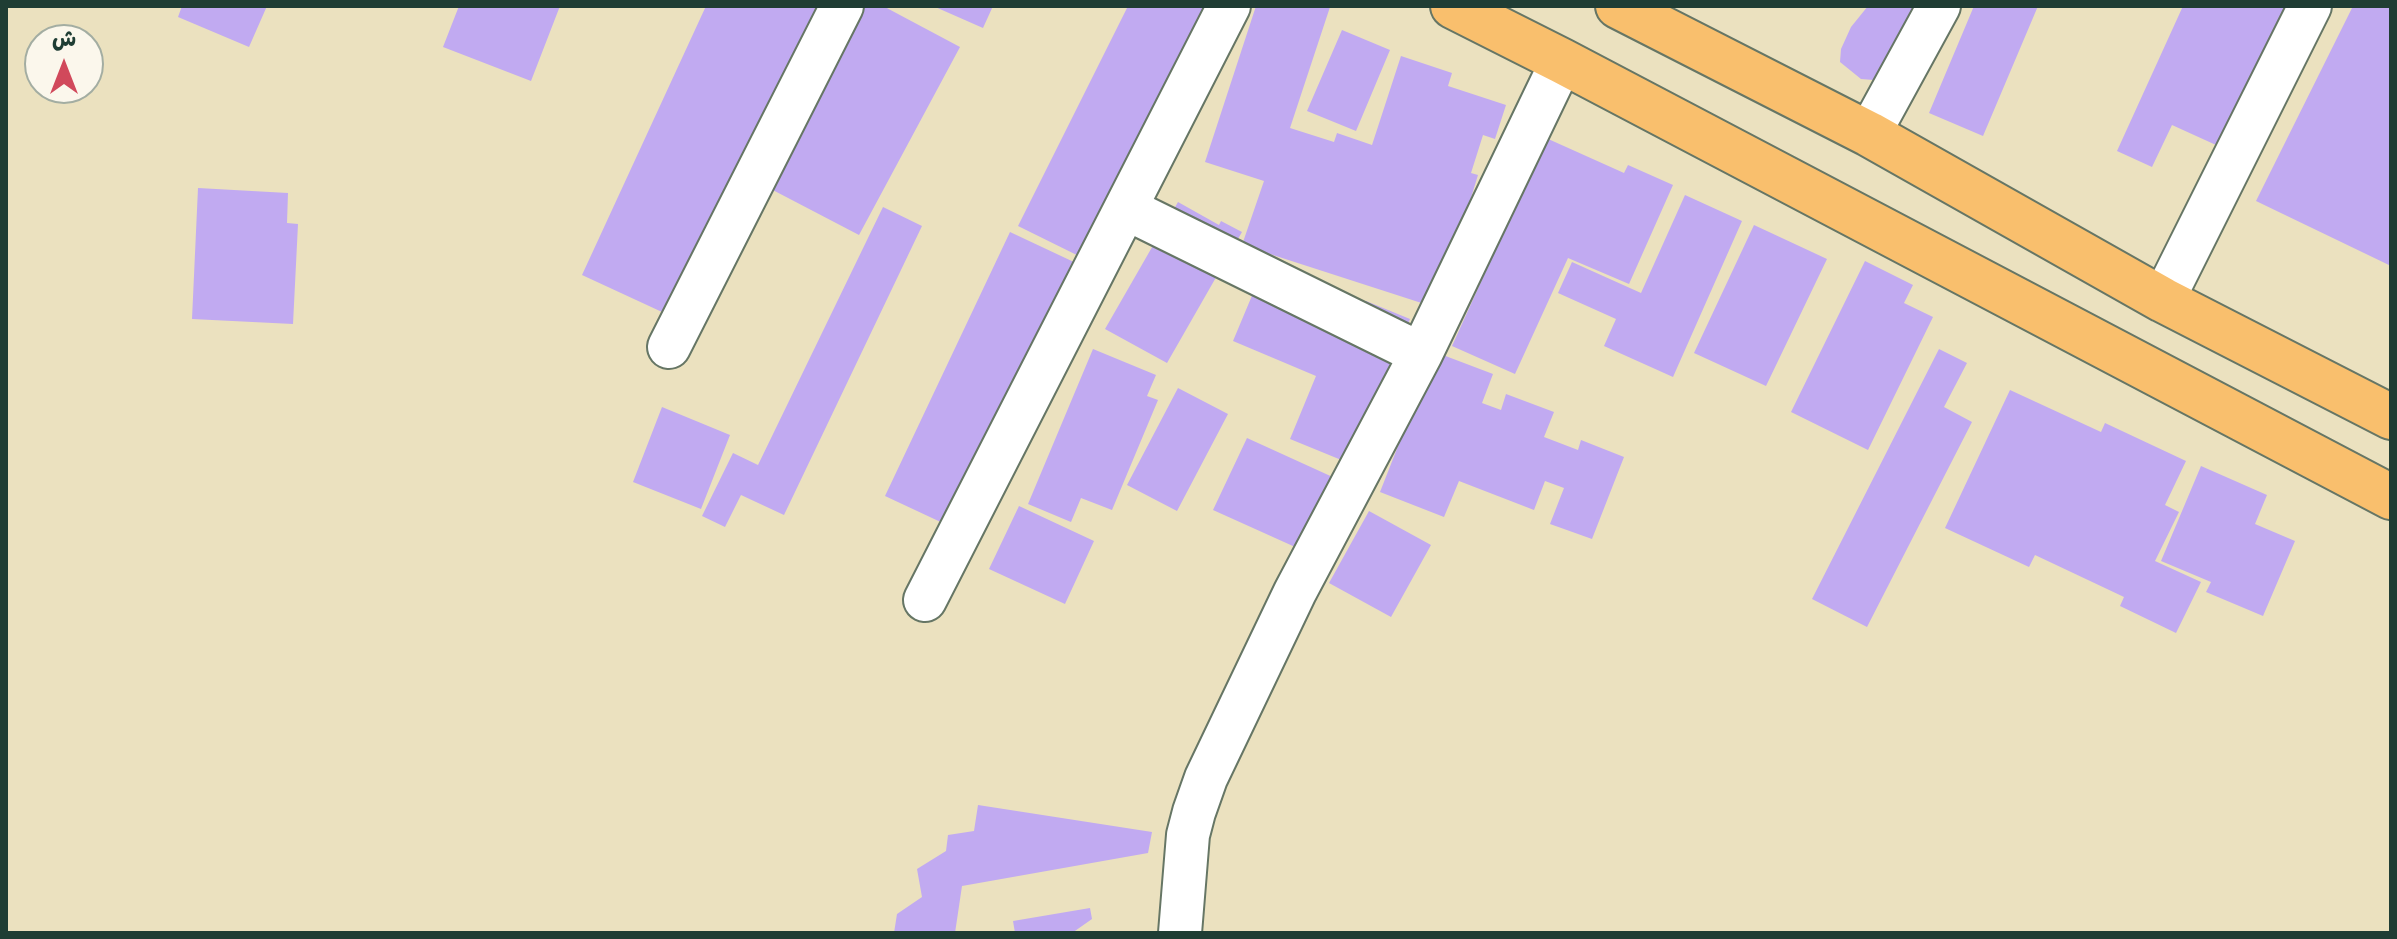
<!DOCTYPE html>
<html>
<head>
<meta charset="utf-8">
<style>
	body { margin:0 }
	#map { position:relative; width:2397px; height:939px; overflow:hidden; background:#ebe1bf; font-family:"Gochi Hand","Playpen Sans Arabic",sans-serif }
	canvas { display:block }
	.frame { position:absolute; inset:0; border:8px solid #1f3d34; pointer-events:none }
	.north { position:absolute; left:24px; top:24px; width:80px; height:80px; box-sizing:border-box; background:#fbf7ec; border:2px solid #a3ada2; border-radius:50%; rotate:0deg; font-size:22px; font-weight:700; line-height:32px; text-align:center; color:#1f3d34 }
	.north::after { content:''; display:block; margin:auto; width:28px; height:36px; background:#d1495b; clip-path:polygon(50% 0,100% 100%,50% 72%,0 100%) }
</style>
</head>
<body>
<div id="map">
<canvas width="2397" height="939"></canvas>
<div class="frame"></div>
<div class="north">ش</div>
</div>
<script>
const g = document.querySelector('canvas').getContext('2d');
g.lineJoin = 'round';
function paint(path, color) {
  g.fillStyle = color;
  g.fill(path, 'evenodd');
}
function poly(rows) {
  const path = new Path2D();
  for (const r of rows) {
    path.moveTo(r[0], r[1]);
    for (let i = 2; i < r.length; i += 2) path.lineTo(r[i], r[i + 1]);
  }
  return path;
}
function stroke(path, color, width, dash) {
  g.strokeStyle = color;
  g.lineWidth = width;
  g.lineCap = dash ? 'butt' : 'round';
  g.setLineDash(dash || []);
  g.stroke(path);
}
paint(poly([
	[182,6,267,6,249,47,178,17],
	[459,6,560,6,531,81,443,47],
	[706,6,819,6,675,318,582,275],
	[864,6,883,6,960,47,859,235,767,187],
	[933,6,993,6,983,28],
	[1128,6,1211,6,1097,265,1018,226],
	[1256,6,1330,7,1290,128,1334,142,1337,133,1372,145,1401,56,1452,73,1448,86,1506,105,1495,139,1483,135,1471,173,1478,175,1437,308,1242,245,1264,181,1205,162],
	[1868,6,1947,6,1886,81,1861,79,1840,62,1841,49,1851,27],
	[1974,6,2038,6,1983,136,1929,113],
	[2183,6,2306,6,2238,155,2172,125,2152,167,2117,151],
	[2353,6,2391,6,2391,266,2256,201],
	[1342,30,1390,50,1356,131,1307,111],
	[1546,138,1624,173,1628,165,1673,185,1629,284,1568,258,1515,374,1452,346],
	[198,188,288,193,287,223,298,224,293,324,192,319],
	[1685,195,1742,221,1673,377,1604,346,1616,319,1558,293,1572,262,1641,293],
	[1178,202,1219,225,1221,221,1242,232,1167,363,1105,329],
	[883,207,922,226,784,515,741,495,725,527,702,516,733,453,758,465],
	[1754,225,1827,259,1766,386,1694,353],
	[1010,232,1093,271,962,532,885,496],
	[1865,261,1913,285,1904,303,1933,317,1868,450,1791,412],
	[1264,267,1364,308,1366,301,1410,319,1385,380,1356,466,1290,439,1316,376,1233,341],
	[1093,349,1156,375,1147,396,1158,400,1112,510,1081,498,1071,522,1028,504],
	[1939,349,1967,363,1944,407,1972,422,1867,627,1812,599],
	[1435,352,1493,374,1482,403,1501,410,1506,394,1554,412,1544,437,1578,450,1581,440,1624,457,1592,539,1550,524,1564,488,1545,481,1534,510,1459,481,1444,517,1380,492],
	[1178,388,1228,414,1177,511,1127,485],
	[2010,390,2101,432,2105,423,2186,461,2165,505,2179,512,2155,561,2201,582,2176,633,2120,606,2124,597,2035,555,2029,567,1945,528],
	[662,407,730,435,701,509,633,482],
	[1247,438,1337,479,1304,551,1213,510],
	[2201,466,2267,495,2255,524,2295,541,2263,616,2206,592,2211,582,2161,561],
	[1019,506,1094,541,1065,604,989,569],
	[1369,511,1431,545,1391,617,1329,583],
	[978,805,1152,832,1148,853,962,886,955,933,894,933,897,914,922,897,917,869,946,851,948,835,974,831],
	[1090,908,1092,919,1072,933,1015,933,1013,921]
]), '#c1aaf1');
const minor = poly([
	[1869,134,1939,6],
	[1127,209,1421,354],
	[2163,300,2310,6],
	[669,347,842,6],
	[925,600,1229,6],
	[1180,933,1188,835,1194,812,1206,778,1295,592,1421,354,1562,61]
]);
const trunk = poly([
	[1453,6,1562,61,2391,497],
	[1618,6,1869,134,2163,300,2391,417]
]);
stroke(minor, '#667665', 46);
stroke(trunk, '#667665', 48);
stroke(minor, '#fff', 42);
stroke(trunk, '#f9bf6d', 44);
</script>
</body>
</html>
